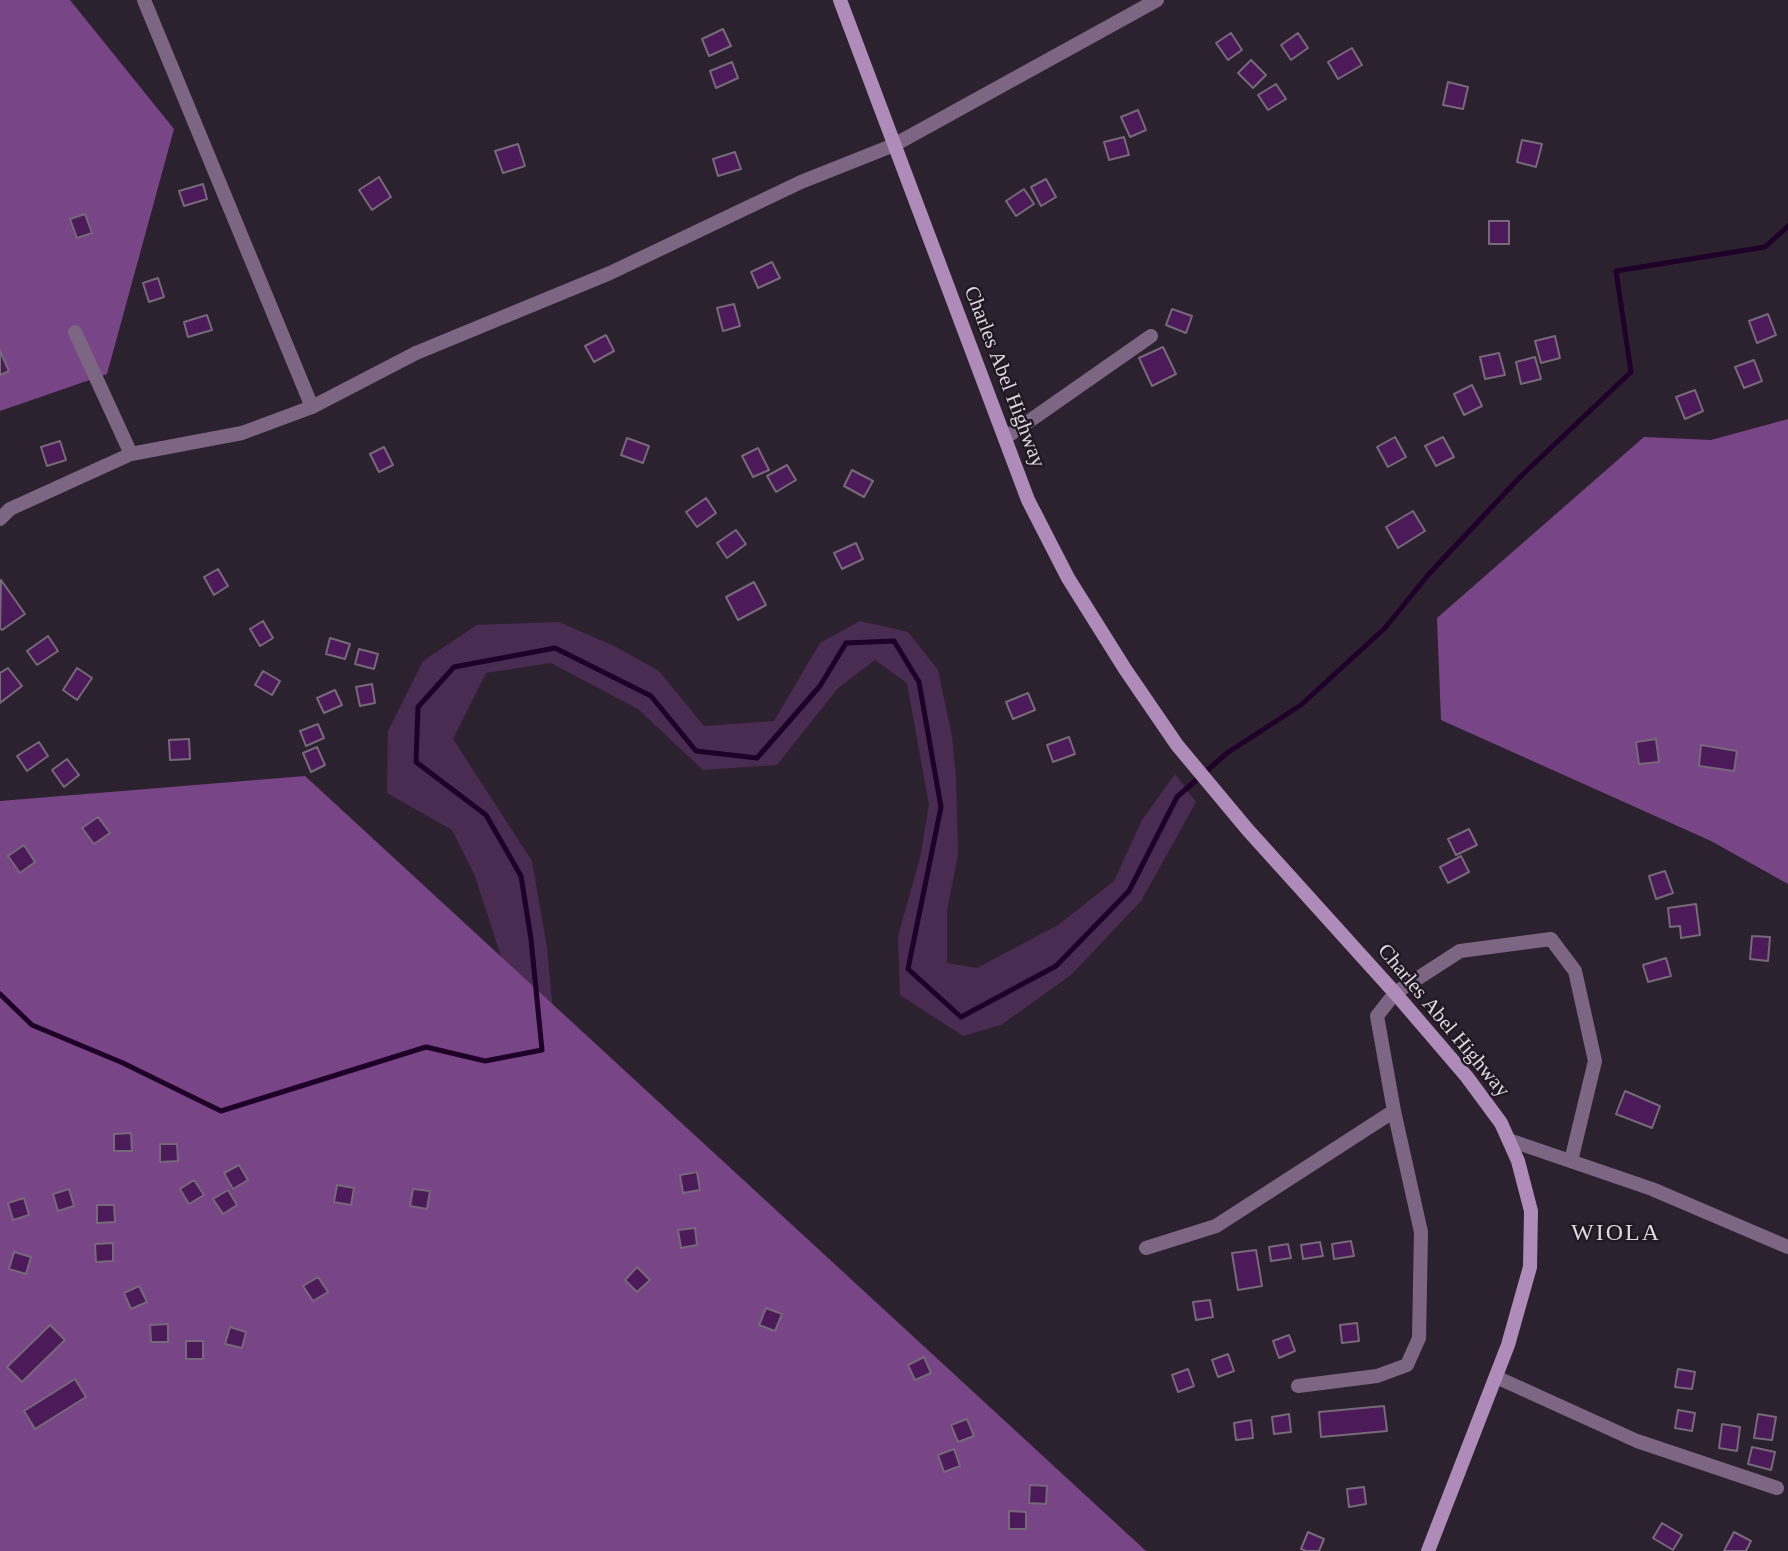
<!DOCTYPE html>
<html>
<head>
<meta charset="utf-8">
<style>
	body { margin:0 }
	canvas { display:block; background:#2c212e }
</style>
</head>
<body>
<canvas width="1788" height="1551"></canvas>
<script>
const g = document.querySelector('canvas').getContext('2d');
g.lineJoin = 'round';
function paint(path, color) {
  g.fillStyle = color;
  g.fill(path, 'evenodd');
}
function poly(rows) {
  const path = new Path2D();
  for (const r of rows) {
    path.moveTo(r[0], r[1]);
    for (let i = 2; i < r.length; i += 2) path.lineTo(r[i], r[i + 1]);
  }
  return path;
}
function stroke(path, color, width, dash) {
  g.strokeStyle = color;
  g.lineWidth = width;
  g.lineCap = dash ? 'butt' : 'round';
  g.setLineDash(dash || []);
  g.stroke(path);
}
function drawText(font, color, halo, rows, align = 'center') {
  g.font = font + ' "Times New Roman",serif';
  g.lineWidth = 5;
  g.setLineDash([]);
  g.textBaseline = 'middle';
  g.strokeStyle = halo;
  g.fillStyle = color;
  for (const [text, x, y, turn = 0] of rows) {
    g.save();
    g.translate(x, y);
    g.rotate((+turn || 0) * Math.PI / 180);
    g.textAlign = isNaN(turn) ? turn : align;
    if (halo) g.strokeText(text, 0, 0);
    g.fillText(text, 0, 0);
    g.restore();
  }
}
paint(poly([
	[860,621,908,632,938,670,952,736,956,778,958,854,947,911,947,963,977,968,1058,925,1114,881,1142,820,1175,774,1196,802,1141,901,1071,975,1001,1025,963,1036,900,995,898,936,920,858,929,805,907,683,875,660,838,688,777,765,703,770,638,709,551,663,486,673,453,739,532,861,547,948,557,1055,511,988,475,876,452,830,387,793,388,731,423,661,477,625,559,622,616,647,659,671,704,726,774,721,820,643]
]), '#4a2b52');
paint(poly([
	[0,0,70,0,174,129,107,374,0,411],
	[1788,419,1788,884,1711,841,1441,720,1437,618,1644,437,1711,440],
	[305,776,1146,1551,0,1551,0,801]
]), '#784586');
stroke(poly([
	[0,994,32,1025,123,1063,221,1111,426,1047,485,1061,542,1050,531,939,521,876,486,815,416,762,418,707,454,667,555,648,651,696,696,751,757,758,820,686,846,643,894,641,919,682,941,807,908,969,961,1017,1056,966,1129,891,1177,797,1227,753,1301,705,1385,628,1428,575,1520,477,1631,372,1616,271,1765,247,1788,226]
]), '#1f0028', 5);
const building = poly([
	[723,29,731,46,709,56,702,39,723,29],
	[1231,33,1242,50,1228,60,1216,43,1231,33],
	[1298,33,1308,48,1291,60,1281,45,1298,33],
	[1352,48,1362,65,1338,79,1328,62,1352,48],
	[1251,60,1266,75,1253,88,1238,73,1251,60],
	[732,62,738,78,716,88,710,71,732,62],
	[1448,82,1468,87,1463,109,1443,105,1448,82],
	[1276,84,1286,99,1268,110,1258,95,1276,84],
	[1138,110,1146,130,1130,137,1121,117,1138,110],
	[1124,137,1129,155,1109,160,1104,142,1124,137],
	[1522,140,1542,144,1536,167,1517,162,1522,140],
	[518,144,525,166,503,173,495,151,518,144],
	[735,152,741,169,718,176,713,159,735,152],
	[379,177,391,197,372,210,359,190,379,177],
	[1046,179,1056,197,1041,206,1031,187,1046,179],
	[203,184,207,199,184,206,179,191,203,184],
	[1024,189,1034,204,1016,216,1006,201,1024,189],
	[85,214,92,233,77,238,70,219,85,214],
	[1489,221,1509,221,1509,244,1489,244,1489,221],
	[772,262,780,278,758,288,751,272,772,262],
	[158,278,164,297,149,302,143,283,158,278],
	[734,304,740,326,723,331,717,308,734,304],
	[1172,309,1192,316,1186,333,1166,325,1172,309],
	[1768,314,1776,335,1757,343,1749,321,1768,314],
	[207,315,212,330,188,337,184,322,207,315],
	[606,335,614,351,594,362,585,346,606,335],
	[1555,336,1560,358,1541,363,1535,341,1555,336],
	[1163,347,1176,374,1152,386,1139,358,1163,347],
	[0,351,9,371,0,375,0,351],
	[1499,353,1505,375,1485,379,1480,357,1499,353],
	[1535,357,1541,379,1521,384,1516,362,1535,357],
	[1754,360,1762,381,1744,388,1735,367,1754,360],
	[1472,385,1482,406,1464,415,1454,394,1472,385],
	[1695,390,1703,411,1685,419,1676,397,1695,390],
	[1395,437,1406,457,1388,467,1377,447,1395,437],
	[1443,437,1454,457,1436,466,1425,446,1443,437],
	[627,438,649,446,643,463,621,455,627,438],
	[60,441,66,460,47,466,41,447,60,441],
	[384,447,393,465,379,472,370,454,384,447],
	[758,448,769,470,753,477,742,456,758,448],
	[787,465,796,480,776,492,767,476,787,465],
	[852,470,873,481,864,497,844,486,852,470],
	[706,498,716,513,697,527,686,512,706,498],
	[1413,511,1425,531,1398,548,1386,527,1413,511],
	[736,530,746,544,727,558,717,543,736,530],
	[856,543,863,559,842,569,834,553,856,543],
	[218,569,228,586,214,595,204,577,218,569],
	[1,580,25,614,2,630,0,628,1,580],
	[754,582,766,605,738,620,726,597,754,582],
	[263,621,273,638,260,646,250,629,263,621],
	[48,636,58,651,37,665,27,651,48,636],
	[330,638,350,644,345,659,326,654,330,638],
	[359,649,378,654,374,669,355,664,359,649],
	[8,668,22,686,0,703,0,673,8,668],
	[77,668,92,678,77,700,63,690,77,668],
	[263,671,280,681,272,695,255,685,263,671],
	[372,684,375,703,360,706,356,687,372,684],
	[335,690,342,705,324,713,317,698,335,690],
	[1028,693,1035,710,1013,719,1006,702,1028,693],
	[318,724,324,738,306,746,300,731,318,724],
	[1069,737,1075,754,1053,762,1047,745,1069,737],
	[189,739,190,759,170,760,169,740,189,739],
	[1656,739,1659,762,1639,764,1636,742,1656,739],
	[39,742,48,756,27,771,17,756,39,742],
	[1701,745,1737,751,1734,771,1699,766,1701,745],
	[317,747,325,765,311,772,303,753,317,747],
	[67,759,79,775,64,787,52,770,67,759],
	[98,817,110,833,94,844,82,828,98,817],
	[1469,829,1477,845,1456,855,1448,839,1469,829],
	[24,845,35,862,20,873,8,856,24,845],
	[1461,856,1469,872,1448,883,1440,867,1461,856],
	[1665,871,1673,893,1656,899,1649,876,1665,871],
	[1696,904,1700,935,1681,938,1680,926,1670,927,1668,908,1696,904],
	[1752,936,1770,937,1768,961,1750,959,1752,936],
	[1666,958,1671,976,1648,982,1643,965,1666,958],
	[1625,1091,1660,1106,1652,1128,1616,1114,1625,1091],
	[131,1133,132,1151,114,1151,114,1134,131,1133],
	[160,1144,177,1144,178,1161,160,1162,160,1144],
	[239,1165,248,1180,233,1189,224,1173,239,1165],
	[697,1172,700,1190,683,1193,680,1175,697,1172],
	[194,1180,204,1195,189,1204,180,1189,194,1180],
	[337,1185,354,1188,351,1205,334,1202,337,1185],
	[69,1189,74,1206,58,1211,53,1194,69,1189],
	[413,1189,430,1191,427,1209,410,1206,413,1189],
	[228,1190,237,1205,223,1214,213,1199,228,1190],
	[24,1198,29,1215,13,1220,8,1203,24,1198],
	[97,1205,114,1205,115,1222,97,1223,97,1205],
	[695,1228,697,1245,681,1248,678,1230,695,1228],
	[1351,1241,1354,1256,1334,1259,1332,1244,1351,1241],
	[1320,1242,1323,1256,1303,1259,1301,1245,1320,1242],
	[113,1243,113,1261,96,1262,95,1244,113,1243],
	[1288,1244,1291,1258,1271,1261,1269,1247,1288,1244],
	[1256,1250,1262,1286,1238,1290,1232,1253,1256,1250],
	[14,1252,31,1257,26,1274,9,1269,14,1252],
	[637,1267,650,1280,637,1292,625,1280,637,1267],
	[318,1277,328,1292,313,1301,303,1286,318,1277],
	[139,1286,147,1302,131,1309,124,1293,139,1286],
	[1210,1300,1213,1317,1196,1320,1193,1302,1210,1300],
	[766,1308,782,1314,775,1331,759,1325,766,1308],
	[1357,1323,1359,1341,1342,1343,1340,1325,1357,1323],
	[168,1324,168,1342,151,1342,150,1325,168,1324],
	[50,1325,65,1340,22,1382,7,1367,50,1325],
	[230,1327,246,1332,242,1348,225,1344,230,1327],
	[1289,1335,1295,1351,1279,1358,1273,1341,1289,1335],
	[186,1341,203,1341,203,1359,186,1359,186,1341],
	[1228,1354,1234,1371,1218,1377,1212,1360,1228,1354],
	[924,1357,931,1373,915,1380,908,1365,924,1357],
	[1188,1369,1194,1386,1178,1392,1172,1375,1188,1369],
	[1678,1369,1695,1372,1692,1389,1675,1387,1678,1369],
	[75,1379,86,1397,35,1429,24,1411,75,1379],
	[1384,1406,1387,1431,1321,1437,1319,1412,1384,1406],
	[1678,1410,1695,1413,1692,1431,1675,1428,1678,1410],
	[1289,1414,1291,1432,1274,1434,1272,1417,1289,1414],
	[1758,1414,1776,1417,1772,1440,1754,1438,1758,1414],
	[967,1419,974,1436,958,1442,951,1425,967,1419],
	[1251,1420,1253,1438,1236,1440,1234,1423,1251,1420],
	[1722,1424,1740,1427,1737,1451,1719,1448,1722,1424],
	[1752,1447,1775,1452,1771,1470,1748,1464,1752,1447],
	[954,1449,960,1466,944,1472,938,1455,954,1449],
	[1030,1485,1047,1486,1046,1504,1029,1503,1030,1485],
	[1364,1487,1366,1504,1349,1507,1347,1489,1364,1487],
	[1009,1511,1026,1512,1026,1529,1009,1529,1009,1511],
	[1662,1523,1682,1535,1673,1550,1653,1538,1662,1523],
	[1308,1532,1324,1539,1319,1551,1306,1551,1301,1549,1308,1532],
	[1734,1532,1751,1541,1746,1551,1724,1551,1734,1532]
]);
paint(building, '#4d1a59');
stroke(building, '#766979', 2);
stroke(poly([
	[144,0,312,407],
	[75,332,131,454],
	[1005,438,1151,336],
	[0,519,10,509,131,454,242,433,312,407,416,353,610,273,801,182,894,145,1157,0],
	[1509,1140,1652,1189,1788,1247],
	[1146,1248,1216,1226,1394,1111,1377,1016,1395,993,1460,951,1551,939,1575,971,1595,1061,1571,1161],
	[1496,1377,1637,1441,1777,1488],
	[1298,1386,1377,1376,1407,1365,1419,1338,1421,1232,1394,1111]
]), '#7d6683', 14);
stroke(poly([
	[840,0,1028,500,1068,578,1125,669,1177,745,1247,829,1395,993,1467,1077,1501,1123,1518,1161,1531,1211,1530,1267,1508,1345,1428,1551]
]), '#af8bb9', 14);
drawText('21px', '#dfd8e1', '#221824', [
	["Charles Abel Highway",1004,377,69],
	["Charles Abel Highway",1443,1021,50]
]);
g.letterSpacing = '2px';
drawText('24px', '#dfd8e1', '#221824', [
	["WIOLA",1616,1234]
]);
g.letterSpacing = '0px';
</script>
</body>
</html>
